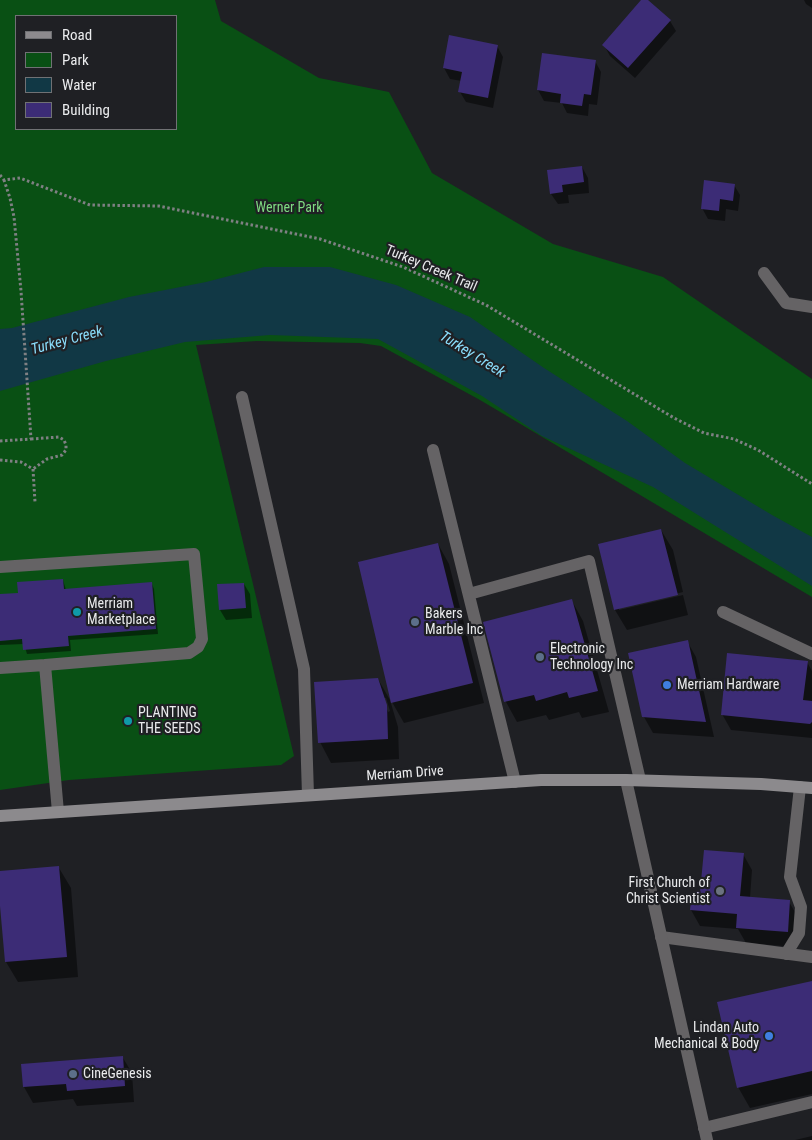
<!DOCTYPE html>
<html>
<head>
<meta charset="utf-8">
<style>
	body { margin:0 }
	#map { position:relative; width:812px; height:1140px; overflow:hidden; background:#1f2024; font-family:"Roboto Condensed",sans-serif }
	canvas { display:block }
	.legend { position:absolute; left:15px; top:15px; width:162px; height:115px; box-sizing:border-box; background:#1f2024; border:1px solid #707174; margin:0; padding:6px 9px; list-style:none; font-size:15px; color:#eaebed }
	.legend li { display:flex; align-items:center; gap:10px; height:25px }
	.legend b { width:25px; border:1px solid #707174 }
</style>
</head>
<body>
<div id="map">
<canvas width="812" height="1140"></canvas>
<ul class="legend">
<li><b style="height:6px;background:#8c8a8d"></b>Road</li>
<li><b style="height:14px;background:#095014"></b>Park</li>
<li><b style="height:14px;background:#113845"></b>Water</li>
<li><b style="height:14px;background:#3c2c76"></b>Building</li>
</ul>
</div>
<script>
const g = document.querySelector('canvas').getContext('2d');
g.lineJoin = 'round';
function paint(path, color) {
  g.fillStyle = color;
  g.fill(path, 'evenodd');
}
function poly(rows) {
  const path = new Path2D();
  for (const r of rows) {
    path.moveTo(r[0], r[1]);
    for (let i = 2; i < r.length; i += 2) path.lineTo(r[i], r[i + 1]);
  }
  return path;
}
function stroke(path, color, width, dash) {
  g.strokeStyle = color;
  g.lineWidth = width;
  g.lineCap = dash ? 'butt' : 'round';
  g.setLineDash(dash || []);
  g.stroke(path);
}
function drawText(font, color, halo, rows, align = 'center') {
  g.font = font + ' "Roboto Condensed",sans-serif';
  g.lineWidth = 4.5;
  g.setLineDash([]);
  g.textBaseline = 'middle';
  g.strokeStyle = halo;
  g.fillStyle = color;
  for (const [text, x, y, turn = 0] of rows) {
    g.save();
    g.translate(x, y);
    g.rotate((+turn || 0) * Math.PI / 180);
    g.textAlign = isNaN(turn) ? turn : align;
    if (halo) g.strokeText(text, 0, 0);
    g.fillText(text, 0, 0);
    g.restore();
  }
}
paint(poly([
	[0,0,215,0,221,21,319,78,389,92,432,173,553,244,663,277,812,379,812,597,480,400,381,346,360,343,257,341,196,345,294,756,281,765,69,780,0,790],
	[16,16,176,16,176,129,16,129]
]), '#095014');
paint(poly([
	[264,267,330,267,396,285,470,317,544,368,627,421,685,463,772,515,812,537,812,586,653,487,542,436,482,396,378,339,270,335,185,342,106,361,0,391,0,329,12,328,129,297,206,282]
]), '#113845');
paint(poly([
	[643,0,646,0,670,21,676,31,635,78,610,56,604,45],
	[804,0,812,0,812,8,806,4],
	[497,46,503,57,493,108,466,102,460,92,462,81,450,79,444,68],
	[595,61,601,72,597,105,589,104,588,116,567,113,562,103,544,101,538,90],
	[582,167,588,178,589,193,568,195,569,203,558,204,551,194,549,171],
	[734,185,740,195,738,211,726,209,725,221,708,219,702,208],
	[661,530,673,550,683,592,619,608,619,610,683,595,688,615,627,630,615,610,599,545],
	[438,544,449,564,484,703,404,723,392,702],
	[63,580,66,590,152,584,154,589,158,634,70,640,71,651,27,654,24,644,0,645,0,596,19,594],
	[244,584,250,594,252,618,226,620,220,610],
	[572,601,583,621,609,712,582,718,579,712,549,720,546,715,517,722,506,702,485,623],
	[687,641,696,657,714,737,653,733,644,717],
	[807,662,812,671,812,738,731,730,722,714],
	[378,679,390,700,398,727,399,759,331,763,320,742],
	[383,698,386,698,390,711,388,712],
	[743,854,752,870,750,898,789,902,798,917,796,947,746,943,738,929,700,926,691,910,701,893],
	[59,868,71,888,78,977,18,982,6,962,0,892,0,873],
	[812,982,812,1094,750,1108,738,1087],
	[123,1058,132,1073,134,1102,77,1106,73,1099,33,1103,24,1087],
	[812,1136,812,1140,795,1140]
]), '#0007');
paint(poly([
	[641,0,648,0,671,20,628,68,602,45],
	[449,35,498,45,488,98,458,92,462,72,443,68],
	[542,53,596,60,591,95,584,94,582,106,560,103,561,94,537,90],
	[582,166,584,182,562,185,563,192,550,194,547,170],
	[704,180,735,184,733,201,720,199,719,211,701,209],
	[661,529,678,595,614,610,598,544],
	[438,543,473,683,391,703,358,562],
	[63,579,64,589,152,582,156,629,68,636,69,646,23,650,22,639,0,641,0,594,18,593,17,582],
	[244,583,246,608,219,610,217,584],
	[572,599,598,691,569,698,567,692,536,701,534,695,504,702,483,622],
	[688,640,706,722,642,717,628,653],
	[727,653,808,661,803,700,812,701,812,722,810,724,721,715],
	[378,678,387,705,388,739,318,743,314,682],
	[704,850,744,853,740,896,790,900,788,932,736,928,737,914,690,910,692,891,700,892],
	[59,866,67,957,5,962,0,906,0,871],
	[812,981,812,1071,737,1088,717,1002],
	[123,1056,125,1086,67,1091,66,1084,23,1087,21,1064]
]), '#3c2c76');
stroke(poly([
	[0,175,4,180,20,178,90,205,159,206,320,239,403,267,486,305,674,418,704,433,734,439,758,450,812,484],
	[31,439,59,437,64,440,66,445,66,450,62,455,47,459,33,469],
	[0,441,31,439,21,291,14,217,10,198,4,180],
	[0,460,21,462,33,469,35,502]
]), '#7f8083', 3, [2.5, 2.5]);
stroke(poly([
	[242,397,304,669,308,795],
	[433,450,515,782],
	[0,567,194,554,202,639,198,647,189,653,45,665,58,812],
	[469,594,589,561,640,780],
	[723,612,812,654],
	[0,668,45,665],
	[661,937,812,957],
	[786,954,799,933,801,907,790,877,800,787],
	[704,1128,812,1102]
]), '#656365', 12);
stroke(poly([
	[764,273,786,303,812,307],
	[626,780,707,1140]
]), '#656365', 12);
stroke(poly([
	[0,816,541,780,626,780,761,784,812,788]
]), '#8c8a8d', 12);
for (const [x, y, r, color] of [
	[77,612,5,"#0f9aa8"],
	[415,622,5,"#5c6f8a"],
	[540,657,5,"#5c6f8a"],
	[667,685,5,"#3f7fe0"],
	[128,721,5,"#0f9aa8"],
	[720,891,5,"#6b7280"],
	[769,1036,5,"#3f7fe0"],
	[73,1074,5,"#5c6f8a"]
]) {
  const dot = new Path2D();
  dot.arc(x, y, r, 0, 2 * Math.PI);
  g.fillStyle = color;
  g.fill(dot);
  stroke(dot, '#1f2024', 2);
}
drawText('14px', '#7fdb82', '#1f2024', [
	["Werner Park",289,208]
]);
drawText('14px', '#eaebed', '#1f2024', [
	["Turkey Creek Trail",431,269,23],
	["Merriam Drive",405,774,-4]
]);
drawText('14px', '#eaebed', '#1f2024', [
	["Merriam",87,604],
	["Marketplace",87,620],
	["Bakers",425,614],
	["Marble Inc",425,630],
	["Electronic",550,649],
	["Technology Inc",550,665],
	["Merriam Hardware",677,685],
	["PLANTING",138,713],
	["THE SEEDS",138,729],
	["First Church of",710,883,"right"],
	["Christ Scientist",710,899,"right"],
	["Lindan Auto",759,1028,"right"],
	["Mechanical & Body",759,1044,"right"],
	["CineGenesis",83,1074]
], 'left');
drawText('italic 15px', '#89dcfa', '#1f2024', [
	["Turkey Creek",67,341,-15],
	["Turkey Creek",472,355,32]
]);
</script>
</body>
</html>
